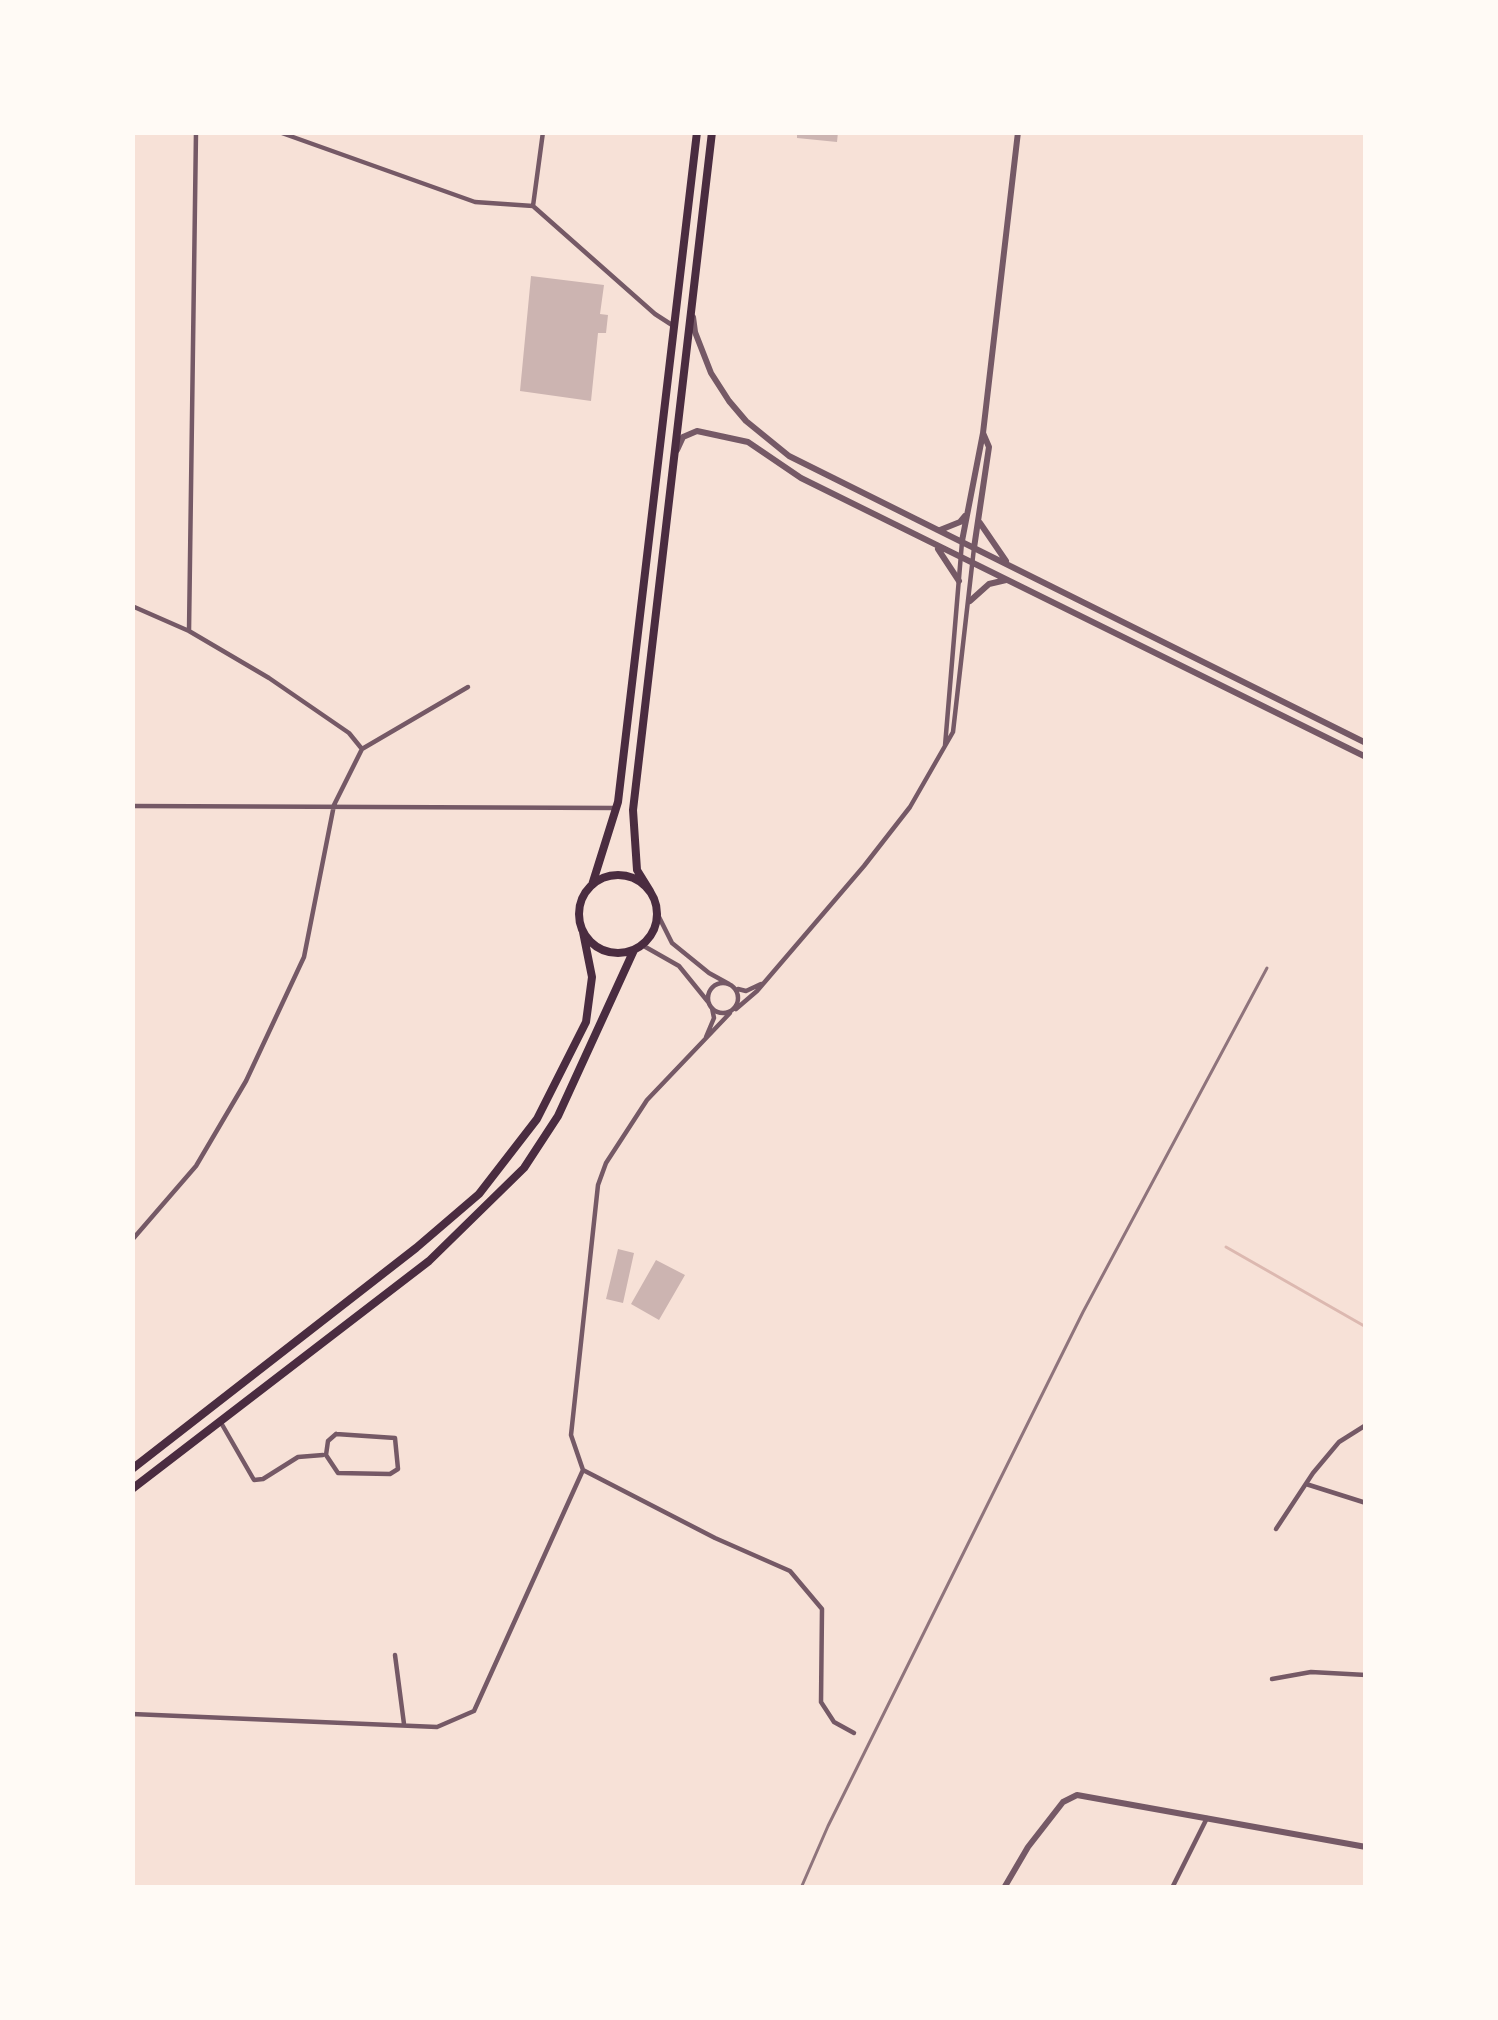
<!DOCTYPE html>
<html>
<head>
<meta charset="utf-8">
<style>
	body { margin:0 }
	#map { position:relative; width:1498px; height:2020px; overflow:hidden; background:#f7e1d7; font-family:"IBM Plex Sans",sans-serif }
	canvas { display:block }
	.frame { position:absolute; inset:0; border:135px solid #fffaf5; pointer-events:none }
</style>
</head>
<body>
<div id="map">
<canvas width="1498" height="2020"></canvas>
<div class="frame"></div>
</div>
<script>
const g = document.querySelector('canvas').getContext('2d');
g.lineJoin = 'round';
function poly(rows) {
  const path = new Path2D();
  for (const r of rows) {
    if (r.length === 3) {
      path.moveTo(r[0] + r[2], r[1]);
      path.arc(r[0], r[1], r[2], 0, 2 * Math.PI);
      continue;
    }
    path.moveTo(r[0], r[1]);
    for (let i = 2; i < r.length; i += 2) path.lineTo(r[i], r[i + 1]);
  }
  return path;
}
function stroke(path, color, width, dash) {
  g.strokeStyle = color;
  g.lineWidth = width;
  g.lineCap = dash ? 'butt' : 'round';
  g.setLineDash(dash || []);
  g.stroke(path);
}
function paint(path, color) {
  g.fillStyle = color;
  g.fill(path, 'evenodd');
}
stroke(poly([
	[1226,1247,1366,1327]
]), '#dcb8b0', 3);
paint(poly([
	[797,132,838,132,837,142,797,138],
	[531,276,604,285,600,314,608,315,606,333,598,333,591,401,520,391],
	[618,1249,634,1253,623,1303,606,1299],
	[656,1260,685,1275,659,1320,631,1304]
]), '#ccb4b1');
stroke(poly([
	[279,132,475,202,533,206,655,314,672,325],
	[533,206,543,132],
	[132,606,189,631,269,678,349,733,362,749,334,805,304,957,246,1081,196,1166,132,1240],
	[189,631,196,132],
	[945,746,962,542],
	[362,749,468,687],
	[132,806,617,808],
	[658,915,672,943,709,973,729,984],
	[642,945,679,966,709,1003],
	[723,998,15],
	[738,989,746,991,761,984],
	[736,1009,757,991,864,866,910,807,953,732,974,548],
	[730,1013,647,1100,606,1163,598,1185,571,1435,583,1470,715,1538,790,1571,822,1609,821,1702,834,1722,854,1733],
	[706,1037,714,1018,712,1008],
	[220,1421,254,1480,263,1479,298,1457,323,1455],
	[336,1434,395,1438,398,1469,390,1474,338,1473,326,1455,328,1441,336,1434],
	[1306,1484,1366,1503],
	[1276,1529,1313,1473,1339,1442,1366,1425],
	[395,1655,404,1724],
	[1272,1679,1311,1672,1366,1675],
	[132,1714,437,1727,474,1711,583,1470],
	[1172,1888,1207,1818]
]), '#755966', 4.5);
stroke(poly([
	[693,317,695,332,711,373,729,401,746,421,789,456,1366,743],
	[677,450,683,437,697,431,748,442,801,478,1366,757],
	[980,523,1006,561],
	[940,530,960,522,965,516],
	[962,541,983,433],
	[974,548,989,447,983,433,1018,132],
	[938,549,959,581],
	[970,601,989,584,1006,580],
	[1004,1888,1028,1847,1063,1802,1077,1795,1366,1847]
]), '#755966', 6);
stroke(poly([
	[618,914,39],
	[592,885,618,802,697,132],
	[650,891,637,870,633,810,712,132],
	[132,1469,416,1248,479,1194,537,1119,586,1022,592,977,583,932],
	[132,1489,429,1261,524,1168,558,1116,634,950]
]), '#4a2c40', 8);
stroke(poly([
	[801,1888,828,1826,1083,1312,1267,968]
]), '#8f747c', 3);
</script>
</body>
</html>
